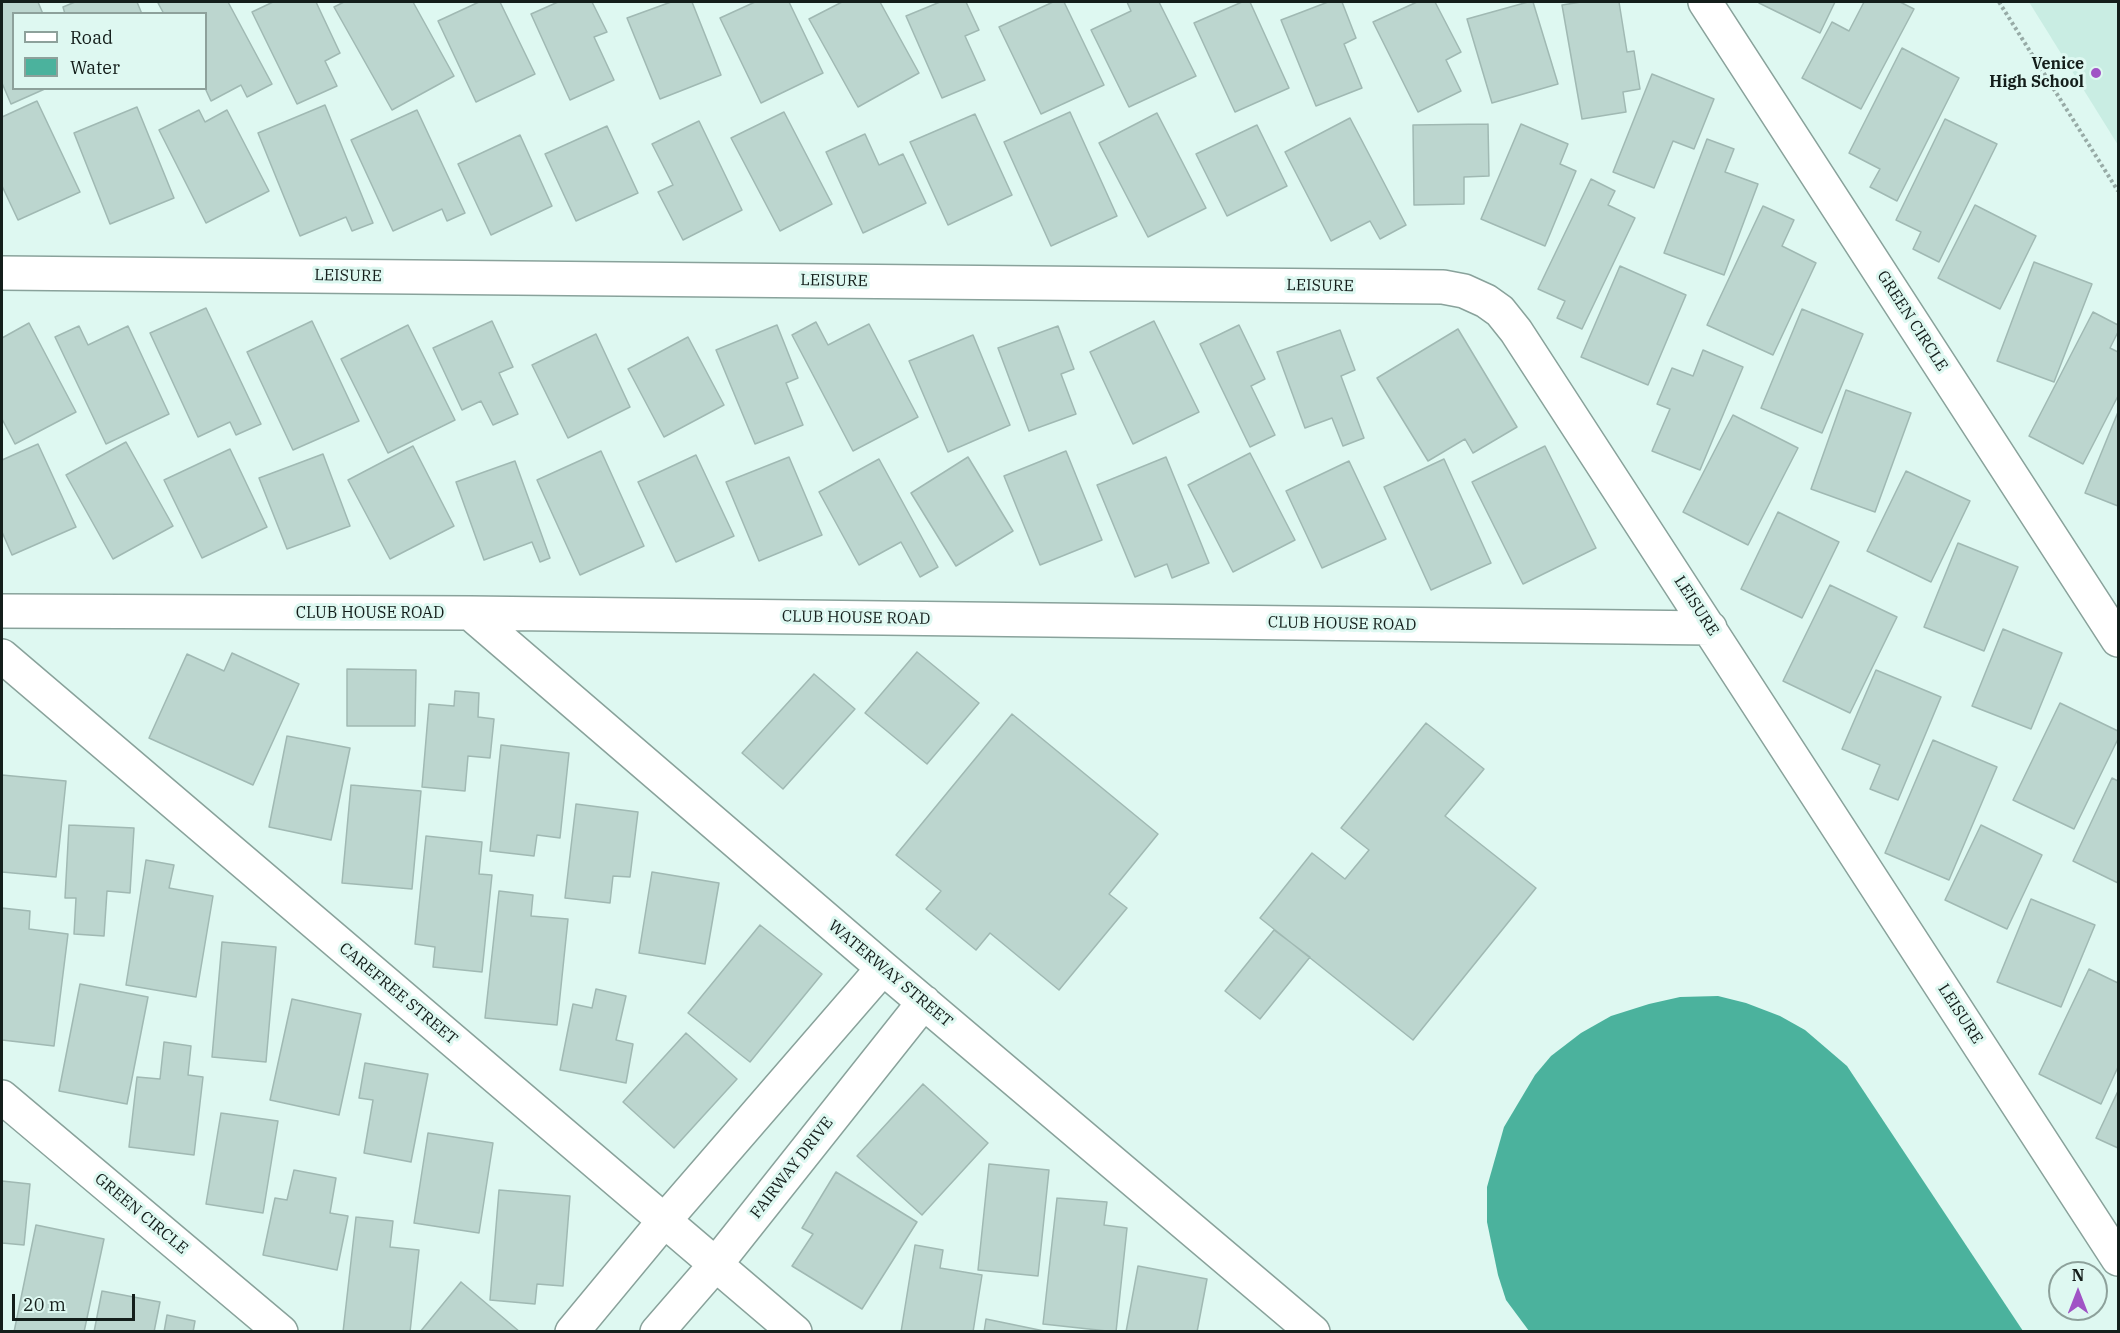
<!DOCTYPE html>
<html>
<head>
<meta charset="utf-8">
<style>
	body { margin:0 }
	#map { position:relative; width:2120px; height:1333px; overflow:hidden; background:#def8f1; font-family:"IBM Plex Serif",serif }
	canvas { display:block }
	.frame { position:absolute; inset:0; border:3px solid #141e1b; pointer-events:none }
	.legend { position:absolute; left:12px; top:12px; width:195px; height:78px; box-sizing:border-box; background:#def8f1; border:2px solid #8da19b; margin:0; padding:8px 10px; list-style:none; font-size:18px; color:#141e1b }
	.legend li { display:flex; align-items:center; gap:12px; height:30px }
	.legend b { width:30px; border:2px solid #8da19b }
	.north { position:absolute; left:2048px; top:1261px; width:60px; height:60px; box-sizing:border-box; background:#def8f1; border:2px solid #8da19b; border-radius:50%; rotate:0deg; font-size:16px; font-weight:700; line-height:24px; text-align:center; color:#141e1b }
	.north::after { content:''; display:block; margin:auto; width:21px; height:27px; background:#a053c5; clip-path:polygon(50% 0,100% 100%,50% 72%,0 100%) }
	.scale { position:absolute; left:12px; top:1294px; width:123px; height:27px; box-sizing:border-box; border:3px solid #141e1b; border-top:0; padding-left:8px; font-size:18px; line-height:21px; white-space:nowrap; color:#141e1b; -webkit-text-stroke:4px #def8f1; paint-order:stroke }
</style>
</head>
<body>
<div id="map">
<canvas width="2120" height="1333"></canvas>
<div class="frame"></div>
<ul class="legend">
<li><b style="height:8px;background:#fff"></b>Road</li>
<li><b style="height:16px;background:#4bb29d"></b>Water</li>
</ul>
<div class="north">N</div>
<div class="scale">20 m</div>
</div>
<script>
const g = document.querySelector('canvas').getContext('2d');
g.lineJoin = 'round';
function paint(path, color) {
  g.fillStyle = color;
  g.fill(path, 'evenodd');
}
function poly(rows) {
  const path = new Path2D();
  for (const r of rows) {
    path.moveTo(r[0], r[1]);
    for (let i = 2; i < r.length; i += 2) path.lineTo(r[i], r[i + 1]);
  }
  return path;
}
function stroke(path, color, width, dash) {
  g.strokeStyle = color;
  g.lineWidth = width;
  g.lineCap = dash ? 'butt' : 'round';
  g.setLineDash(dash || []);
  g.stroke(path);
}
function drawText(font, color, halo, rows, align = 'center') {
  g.font = font + ' "IBM Plex Serif",serif';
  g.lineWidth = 6;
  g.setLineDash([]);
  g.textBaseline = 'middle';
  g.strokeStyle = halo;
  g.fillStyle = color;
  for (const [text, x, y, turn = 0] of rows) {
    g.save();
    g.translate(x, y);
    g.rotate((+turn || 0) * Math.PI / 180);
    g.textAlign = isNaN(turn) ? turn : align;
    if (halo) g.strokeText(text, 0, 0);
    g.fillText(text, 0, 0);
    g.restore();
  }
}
paint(poly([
	[2029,2,2118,2,2118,145]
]), '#c9ede3');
paint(poly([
	[1718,996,1746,1003,1780,1016,1805,1030,1847,1066,2023,1331,1529,1331,1506,1300,1498,1275,1487,1222,1487,1187,1504,1127,1535,1075,1551,1056,1581,1033,1611,1016,1649,1004,1680,997]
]), '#4bb29d');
const building = poly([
	[2,2,38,2,43,14,14,14,14,88,47,88,11,104,2,83,2,2],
	[75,2,137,2,142,14,65,14,63,7,75,2],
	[161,2,228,2,272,84,247,97,241,85,211,101,205,88,206,14,164,14,158,3,161,2],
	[273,2,316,2,340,53,325,61,337,86,297,104,252,12,273,2],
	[344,2,413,2,454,76,392,110,334,7,344,2],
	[479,2,500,2,535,74,476,102,438,21,479,2],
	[558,2,592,2,607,32,594,37,614,80,570,100,531,14,558,2],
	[671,2,692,2,721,75,660,99,627,18,671,2],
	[755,2,789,2,823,73,761,103,720,18,755,2],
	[842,2,880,2,919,73,858,107,809,19,842,2],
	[940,2,966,2,979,30,965,36,985,80,942,98,906,16,940,2],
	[1053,2,1064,2,1104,85,1041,114,999,27,1053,2],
	[1127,2,1159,2,1196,76,1129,107,1091,30,1131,11,1127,2],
	[1242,2,1250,2,1289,88,1235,112,1194,23,1242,2],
	[1328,2,1342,2,1356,38,1344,44,1362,88,1316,106,1281,20,1328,2],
	[1417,2,1435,2,1461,52,1446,60,1461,91,1418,112,1373,22,1417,2],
	[1528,2,1533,2,1558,84,1492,103,1467,19,1528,2],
	[1581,2,1619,2,1627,52,1634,51,1640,89,1623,92,1626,112,1582,119,1562,5,1581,2],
	[1760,2,1835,2,1820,33,1759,3,1760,2],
	[1864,2,1900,2,1914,9,1861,109,1802,78,1832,22,1849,31,1864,2],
	[1902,48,1959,78,1897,201,1870,187,1880,169,1849,153,1902,48],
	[1652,74,1714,99,1694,149,1673,141,1654,188,1613,172,1652,74],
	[37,101,80,192,18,220,2,186,2,117,37,101],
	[325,105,373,223,352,231,346,217,300,236,258,133,325,105],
	[137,107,174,198,110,224,74,133,137,107],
	[199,110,205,122,227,110,269,191,206,223,159,130,199,110],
	[417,110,465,213,447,221,442,209,393,231,351,140,417,110],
	[784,112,832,204,780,231,731,138,784,112],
	[1070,112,1117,216,1051,246,1004,142,1070,112],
	[1157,113,1206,208,1148,237,1099,143,1157,113],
	[975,114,1012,195,948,225,910,142,975,114],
	[1350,118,1406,225,1380,239,1370,221,1331,241,1285,152,1350,118],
	[1945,119,1997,144,1939,262,1913,249,1921,232,1896,220,1945,119],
	[699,121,742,210,683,240,658,192,673,185,652,144,699,121],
	[1488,124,1489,176,1464,177,1464,204,1414,205,1413,125,1488,124],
	[1521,124,1568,144,1560,164,1576,171,1545,246,1481,219,1521,124],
	[1257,125,1287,186,1227,216,1196,154,1257,125],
	[607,126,638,193,576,221,545,154,607,126],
	[865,134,879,165,903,154,926,203,863,233,826,152,865,134],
	[520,135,552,206,491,235,458,164,520,135],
	[1707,139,1734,149,1725,172,1758,184,1724,275,1664,253,1707,139],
	[1591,179,1615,191,1608,205,1635,218,1582,329,1557,318,1565,301,1538,289,1591,179],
	[1975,205,2036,236,2000,309,1938,278,1975,205],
	[1763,206,1794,220,1782,246,1816,263,1773,355,1707,325,1763,206],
	[2034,262,2092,284,2054,382,1997,361,2034,262],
	[1620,266,1686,295,1648,385,1581,357,1620,266],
	[206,308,261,424,236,435,230,422,198,437,150,333,206,308],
	[1802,309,1863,334,1822,433,1761,408,1802,309],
	[2093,312,2118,325,2118,332,2110,348,2118,352,2118,396,2083,464,2029,436,2093,312],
	[312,321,359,421,293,450,247,352,312,321],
	[492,321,513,367,499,373,518,414,493,425,481,401,462,410,433,348,492,321],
	[1154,321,1199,412,1133,444,1090,352,1154,321],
	[816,322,828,345,869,324,918,417,853,451,792,335,816,322],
	[29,323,76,412,15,444,2,419,2,338,29,323],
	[408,325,455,420,388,453,341,359,408,325],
	[777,325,798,378,786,383,803,425,755,444,716,350,777,325],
	[1239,325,1265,379,1251,386,1275,435,1250,447,1200,344,1239,325],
	[79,326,88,345,128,326,169,414,106,444,55,337,79,326],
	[1058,326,1074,369,1061,374,1076,414,1029,431,998,348,1058,326],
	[1458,329,1517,427,1473,453,1465,439,1428,461,1377,378,1458,329],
	[1340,330,1355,370,1341,376,1364,438,1343,446,1332,418,1305,428,1277,352,1340,330],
	[596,334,630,407,568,438,532,365,596,334],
	[973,335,1010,425,948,452,909,361,973,335],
	[688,337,724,405,664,437,628,369,688,337],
	[1703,350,1743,367,1700,470,1652,451,1670,409,1657,404,1672,368,1693,376,1703,350],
	[1846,390,1911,413,1875,512,1811,489,1846,390],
	[2118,412,2118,506,2085,493,2118,412],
	[1733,415,1798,448,1748,545,1683,512,1733,415],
	[126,442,173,526,113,559,66,475,126,442],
	[38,444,76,527,12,555,2,532,2,460,38,444],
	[413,446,454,526,390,559,348,480,413,446],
	[1545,446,1596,548,1523,584,1472,482,1545,446],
	[230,449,267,527,202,558,164,480,230,449],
	[601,451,644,546,580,575,537,480,601,451],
	[1066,451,1102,540,1040,565,1004,476,1066,451],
	[1250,453,1295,540,1233,572,1188,485,1250,453],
	[323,454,350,526,287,549,259,478,323,454],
	[696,455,734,536,676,562,638,482,696,455],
	[789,457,822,535,759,561,726,482,789,457],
	[968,457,1013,531,956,566,911,493,968,457],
	[1166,457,1209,563,1172,578,1167,564,1135,577,1097,485,1166,457],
	[879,459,938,567,920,577,901,542,859,565,819,492,879,459],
	[1444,459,1491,563,1431,590,1384,487,1444,459],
	[515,461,550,558,540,562,532,542,484,560,456,482,515,461],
	[1349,461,1386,539,1322,568,1286,491,1349,461],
	[1906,471,1970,501,1931,582,1867,551,1906,471],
	[1778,512,1839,542,1802,618,1741,589,1778,512],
	[1958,543,2018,567,1984,651,1924,627,1958,543],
	[1830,585,1897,617,1850,713,1783,681,1830,585],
	[2003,629,2062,653,2031,729,1972,706,2003,629],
	[917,652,979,703,927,764,865,713,917,652],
	[232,653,299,684,253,785,149,738,187,654,224,671,232,653],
	[347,669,416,670,415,726,347,726,347,669],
	[1876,670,1941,697,1898,800,1870,789,1880,765,1842,749,1876,670],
	[814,674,855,709,783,789,742,753,814,674],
	[455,691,479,693,478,717,494,719,490,758,468,756,465,791,422,787,429,704,454,706,455,691],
	[2060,703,2118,731,2118,739,2074,829,2013,800,2060,703],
	[1012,714,1158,834,1109,894,1127,908,1059,990,990,933,976,950,926,909,941,891,896,855,1012,714],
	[1426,723,1484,769,1445,816,1536,888,1413,1040,1260,918,1312,853,1345,879,1369,850,1341,828,1426,723],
	[287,736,350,748,331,840,269,827,287,736],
	[1933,740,1997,767,1949,880,1885,853,1933,740],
	[501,745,569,753,560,838,537,835,534,856,490,851,501,745],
	[2,775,66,781,56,877,2,872,2,775],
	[2112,778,2118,781,2118,883,2073,861,2112,778],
	[351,785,421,791,412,889,342,883,351,785],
	[576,804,638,812,630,877,613,876,610,903,565,898,576,804],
	[69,825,134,828,130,893,107,891,104,936,74,934,76,898,65,898,69,825],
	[1981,825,2042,855,2007,929,1945,900,1981,825],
	[426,836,482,842,479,874,492,875,482,972,433,967,435,947,415,944,426,836],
	[146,860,174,865,169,888,213,896,196,997,126,985,146,860],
	[652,872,719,883,705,964,639,953,652,872],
	[499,891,533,895,531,916,568,919,557,1025,485,1018,499,891],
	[2031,899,2095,925,2061,1007,1997,982,2031,899],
	[2,908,30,911,29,929,68,934,54,1046,2,1040,2,908],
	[760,925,822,974,750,1062,688,1013,760,925],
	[1274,930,1310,957,1260,1019,1225,991,1274,930],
	[222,942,276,947,266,1062,212,1057,222,942],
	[2089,969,2118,983,2118,1067,2101,1104,2039,1074,2089,969],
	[80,984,148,997,127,1104,59,1091,80,984],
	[596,989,626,996,616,1040,633,1044,626,1083,560,1070,573,1004,592,1008,596,989],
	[292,999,361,1014,339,1115,270,1100,292,999],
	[686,1033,737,1079,674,1148,623,1102,686,1033],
	[164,1042,191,1046,188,1075,203,1077,194,1155,129,1147,137,1077,160,1079,164,1042],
	[365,1063,428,1074,411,1162,364,1153,373,1100,359,1098,365,1063],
	[923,1084,988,1143,922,1215,857,1156,923,1084],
	[2118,1091,2118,1148,2096,1138,2118,1091],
	[221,1113,278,1121,263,1213,206,1204,221,1113],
	[428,1133,493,1143,479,1233,414,1223,428,1133],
	[989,1164,1049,1170,1038,1276,978,1270,989,1164],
	[294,1170,336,1178,330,1213,348,1216,337,1270,263,1255,275,1198,287,1200,294,1170],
	[836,1172,917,1222,862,1309,792,1266,813,1234,802,1228,836,1172],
	[2,1181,30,1184,24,1245,2,1243,2,1181],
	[499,1190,570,1196,563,1286,537,1284,535,1304,490,1300,499,1190],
	[1057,1198,1107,1202,1104,1225,1127,1228,1116,1332,1043,1324,1057,1198],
	[356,1217,393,1221,390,1247,419,1250,410,1332,343,1332,356,1217],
	[36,1225,104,1239,84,1332,14,1332,36,1225],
	[915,1245,943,1250,940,1268,982,1275,973,1332,901,1332,915,1245],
	[1138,1266,1207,1279,1197,1332,1126,1332,1138,1266],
	[461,1282,520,1332,420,1332,461,1282],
	[102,1291,160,1302,154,1332,94,1332,102,1291],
	[167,1315,195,1321,193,1332,164,1332,167,1315],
	[986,1319,1049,1332,984,1332,986,1319]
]);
paint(building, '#bcd6cf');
stroke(building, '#a0b9b3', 1.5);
const minor = poly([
	[1705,2,2118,640],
	[2,273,1443,287,1464,291,1486,301,1500,311,1516,331,2118,1259],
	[2,611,470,613,1710,628],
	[470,613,883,968,1313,1332],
	[2,656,795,1332],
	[2,1097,281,1332],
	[572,1332,664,1221,883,968],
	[657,1332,716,1264,924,1002]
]);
stroke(minor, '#89a29b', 36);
stroke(poly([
	[1999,2,2118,191]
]), '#97aba6', 4, [3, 3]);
stroke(minor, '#fff', 33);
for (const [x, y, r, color] of [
	[2096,73,6,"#a053c5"]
]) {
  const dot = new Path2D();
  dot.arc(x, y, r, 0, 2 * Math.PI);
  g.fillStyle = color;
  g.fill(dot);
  stroke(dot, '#def8f1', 2);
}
drawText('bold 16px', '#141e1b', '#def8f1', [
	["Venice",2084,64],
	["High School",2084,82]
], 'right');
drawText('16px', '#141e1b', '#def8f1', [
	["LEISURE",348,276,1],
	["LEISURE",834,281,1],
	["LEISURE",1320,286,1],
	["GREEN CIRCLE",1912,321,57],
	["LEISURE",1696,606,57],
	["CLUB HOUSE ROAD",370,613],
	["CLUB HOUSE ROAD",856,618,1],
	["CLUB HOUSE ROAD",1342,624,1],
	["WATERWAY STREET",890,974,40],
	["CAREFREE STREET",398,994,40],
	["LEISURE",1960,1014,57],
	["FAIRWAY DRIVE",792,1168,-52],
	["GREEN CIRCLE",141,1214,40]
]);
</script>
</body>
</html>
